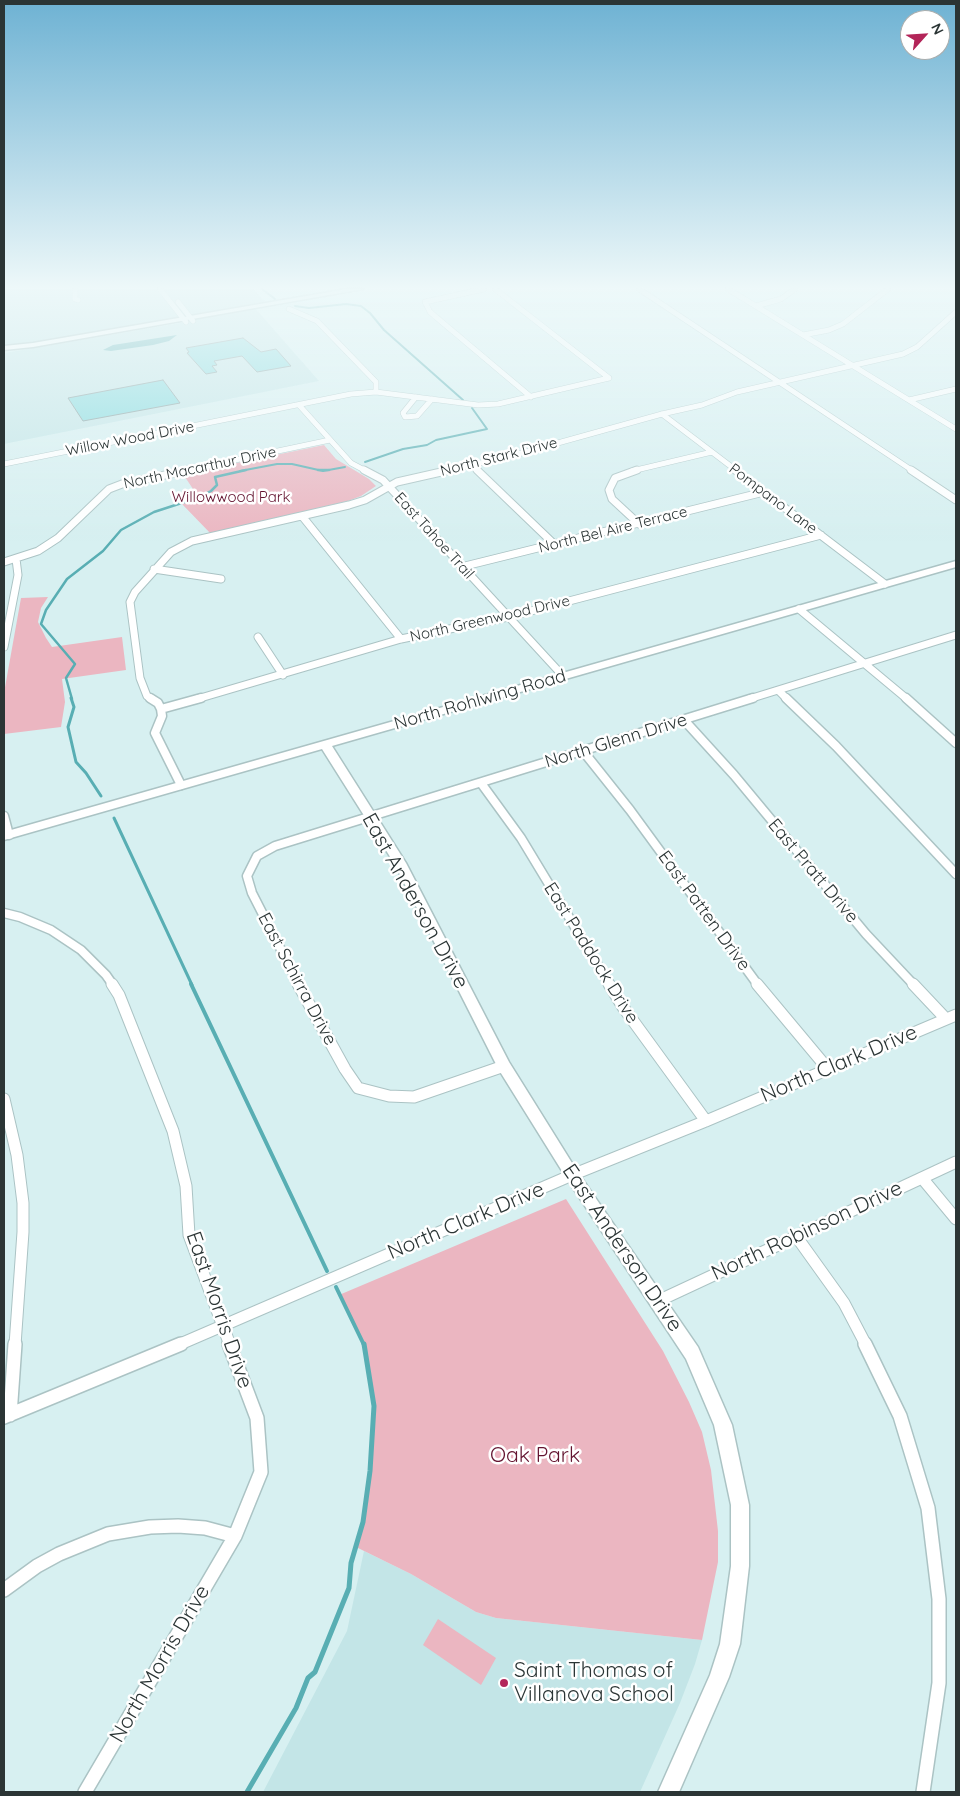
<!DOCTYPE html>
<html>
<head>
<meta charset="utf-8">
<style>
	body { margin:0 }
	#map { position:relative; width:960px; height:1796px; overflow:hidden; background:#d7f0f1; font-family:Quicksand,sans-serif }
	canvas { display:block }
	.frame { position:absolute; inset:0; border:5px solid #2b3535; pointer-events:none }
	.north { position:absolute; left:900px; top:10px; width:50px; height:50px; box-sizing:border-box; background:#fff; border:1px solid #aaaeae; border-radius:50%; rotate:64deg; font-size:14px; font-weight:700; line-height:20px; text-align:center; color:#2b3535 }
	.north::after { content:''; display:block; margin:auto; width:18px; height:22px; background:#b32559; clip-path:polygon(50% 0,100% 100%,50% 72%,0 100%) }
</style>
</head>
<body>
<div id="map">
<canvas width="960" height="1796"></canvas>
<div class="frame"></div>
<div class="north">N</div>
</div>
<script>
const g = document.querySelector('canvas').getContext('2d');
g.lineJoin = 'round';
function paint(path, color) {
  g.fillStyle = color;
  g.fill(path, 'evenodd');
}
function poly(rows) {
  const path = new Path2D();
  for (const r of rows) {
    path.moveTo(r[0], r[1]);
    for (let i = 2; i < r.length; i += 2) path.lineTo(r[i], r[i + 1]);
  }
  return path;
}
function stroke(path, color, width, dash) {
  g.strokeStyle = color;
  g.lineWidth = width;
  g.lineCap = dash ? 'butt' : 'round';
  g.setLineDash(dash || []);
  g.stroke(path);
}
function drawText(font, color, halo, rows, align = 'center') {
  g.font = font + ' Quicksand,sans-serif';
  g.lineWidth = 5;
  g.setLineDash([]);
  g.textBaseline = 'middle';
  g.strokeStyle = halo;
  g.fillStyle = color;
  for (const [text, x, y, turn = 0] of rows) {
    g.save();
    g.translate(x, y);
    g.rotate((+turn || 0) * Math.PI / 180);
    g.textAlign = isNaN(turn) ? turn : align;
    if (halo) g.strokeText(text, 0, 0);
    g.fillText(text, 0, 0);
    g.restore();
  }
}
paint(poly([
	[4,289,253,289,268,305,255,308,319,381,4,444,4,353,186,322,197,318,4,348],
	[364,1551,411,1574,476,1612,496,1618,702,1640,695,1664,680,1703,640,1792,263,1792,347,1631]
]), '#c3e5e7');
paint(poly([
	[324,445,336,459,369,479,376,486,361,496,348,501,211,534,182,504,199,498,183,474],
	[48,597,41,608,38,622,46,638,52,647,122,637,126,670,62,679,65,702,61,727,4,734,4,693,21,598],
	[566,1199,663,1351,689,1402,702,1432,711,1470,718,1531,718,1562,702,1640,496,1618,476,1612,411,1574,356,1547,363,1522,370,1471,374,1406,363,1340,339,1295],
	[438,1619,496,1658,481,1685,423,1645]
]), '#ebb6c1');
paint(poly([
	[177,335,169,341,153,345,111,351,103,350,113,345]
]), '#58aeb3');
stroke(poly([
	[262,289,275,299],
	[295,306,309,308,346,304,361,306,370,313,384,330,463,400],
	[365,462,403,449,427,445,436,440,487,429,472,408],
	[240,471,277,464,292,464,323,471,345,467]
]), '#58aeb3', 2);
stroke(poly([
	[318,470,329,470],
	[72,699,66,678,75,664,41,624,46,610,67,579,103,551,121,530,154,512,197,498,211,491,217,485,215,477,246,470]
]), '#58aeb3', 2.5);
stroke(poly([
	[71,698,74,707,68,727,76,762,86,773,101,796],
	[114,818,192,985]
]), '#58aeb3', 3);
stroke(poly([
	[191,984,327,1271],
	[336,1287,364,1345]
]), '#58aeb3', 4);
stroke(poly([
	[247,1792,296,1708,308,1678,315,1672,349,1588,351,1563,363,1522,370,1471,374,1406,364,1344]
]), '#58aeb3', 5);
const building = poly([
	[243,338,261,352,276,349,291,366,257,372,242,356,214,361,217,365,212,366,217,372,206,374,187,353,189,352,186,348,243,338],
	[163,380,180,403,83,421,68,398,163,380]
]);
paint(building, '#84dade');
stroke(building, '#869e9f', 1);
const streetFar4 = poly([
	[75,289,75,299,78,300],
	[160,289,186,322],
	[484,289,425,302,430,312,531,397],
	[495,289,609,378],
	[639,289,913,471],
	[728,289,956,429],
	[178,302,193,321],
	[756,306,781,299,795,289],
	[289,309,317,321,376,382,376,392],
	[803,335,829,330,843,324,888,289],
	[416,397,403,413,405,417,417,416,432,399],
	[909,400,956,389],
	[299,405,351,463,366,471],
	[662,414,737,471],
	[4,464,351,394,376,392,478,405,498,404,609,378],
	[472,465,478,471],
	[183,471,330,440],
	[445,471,511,456,662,414,702,405,737,392,903,354,917,347,956,312],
	[632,471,712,452]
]);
const streetFar3 = poly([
	[364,470,383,480,563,676],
	[477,470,554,544],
	[637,470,615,478,609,490,612,499,639,524],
	[735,470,885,584],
	[911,470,956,500],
	[302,516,401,639],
	[4,562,38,551,58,538,109,489,122,484,189,470],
	[461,567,764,492],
	[154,569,221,579],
	[799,609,907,699],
	[258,637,283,675],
	[4,647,18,575,16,559],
	[779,691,787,699],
	[152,699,147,696,140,678,130,602,135,592,171,552,192,541,349,505,365,500,397,482,450,470],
	[197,699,401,639,508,617,821,535],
	[749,699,956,635]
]);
const streetFar2 = poly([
	[150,698,158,703,161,709,162,716,155,733,181,785],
	[786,698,836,746,956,874],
	[906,698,956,743],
	[161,709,201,698],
	[684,720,734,775,866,934,914,985],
	[583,751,630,810,758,985],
	[481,783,521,838,610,985],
	[4,816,9,835],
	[4,913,20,917,51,930,81,950,106,975,113,985],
	[299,985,252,893,247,876,257,856,275,846,753,698]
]);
const streetFar1 = poly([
	[112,984,119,995,173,1131,186,1186,189,1235,230,1345],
	[298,984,345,1069,358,1088,389,1096,414,1097,504,1066],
	[609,984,623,1007,706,1121],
	[757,984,828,1069],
	[913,984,946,1019],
	[4,1099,17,1155,23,1203,23,1232,15,1345],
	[922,1178,956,1219],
	[796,1236,844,1303,866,1345],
	[658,1301,956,1162],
	[178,1345,572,1175,706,1121,956,1015]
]);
const street = poly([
	[865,1344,900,1416,928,1508,939,1599,939,1683,923,1792],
	[10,1415,15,1344],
	[4,1417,181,1344],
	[4,1590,37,1566,59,1554,108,1534,150,1527,178,1526,205,1528,235,1536],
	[85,1792,235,1536,261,1472,257,1418,229,1344]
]);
const secondary = poly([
	[347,289,363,289,33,347,4,350,4,346,33,343,347,289],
	[956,561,956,567,332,746,406,863,509,1062,577,1171,698,1347,732,1425,749,1505,749,1566,740,1644,729,1677,679,1792,658,1792,710,1675,720,1644,731,1566,731,1505,714,1425,686,1359,567,1179,499,1070,394,863,322,749,4,840,4,832,956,561]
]);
stroke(streetFar4, '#abc3c4', 6);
stroke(streetFar3, '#abc3c4', 9);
stroke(streetFar2, '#abc3c4', 11);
stroke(streetFar1, '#abc3c4', 13);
stroke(street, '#abc3c4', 16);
stroke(secondary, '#abc3c4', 3);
stroke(streetFar4, '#fff', 5);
stroke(streetFar3, '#fff', 7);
stroke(streetFar2, '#fff', 8);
stroke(streetFar1, '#fff', 11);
stroke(street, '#fff', 13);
paint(secondary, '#fff');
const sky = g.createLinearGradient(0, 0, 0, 541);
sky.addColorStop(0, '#6eb2d3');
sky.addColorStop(0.53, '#edf8f9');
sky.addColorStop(1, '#edf8f900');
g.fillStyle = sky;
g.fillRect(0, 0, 960, 541);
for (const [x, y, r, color] of [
	[504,1683,5,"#b32559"]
]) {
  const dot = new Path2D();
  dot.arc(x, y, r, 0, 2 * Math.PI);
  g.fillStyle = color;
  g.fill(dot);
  stroke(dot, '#fff', 2);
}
drawText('15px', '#2b3535', '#fff', [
	["Willow Wood Drive",130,439,-11],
	["North Stark Drive",499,457,-14],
	["North Macarthur Drive",200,468,-12],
	["Pompano Lane",773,499,37],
	["North Bel Aire Terrace",613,530,-14],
	["East Tahoe Trail",434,536,48],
	["North Greenwood Drive",490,619,-13]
]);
drawText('15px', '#641430', '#fff', [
	["Willowwood Park",231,497]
]);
drawText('18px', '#2b3535', '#fff', [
	["North Rohlwing Road",480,700,-16],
	["North Glenn Drive",616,741,-17],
	["East Pratt Drive",813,871,50],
	["East Patten Drive",704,911,54],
	["East Paddock Drive",591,953,58],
	["East Schirra Drive",297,979,62]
]);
drawText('21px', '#2b3535', '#fff', [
	["East Anderson Drive",415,901,61],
	["North Clark Drive",839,1064,-23],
	["North Clark Drive",466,1221,-23],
	["North Robinson Drive",807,1231,-25],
	["East Anderson Drive",622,1248,56],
	["East Morris Drive",219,1310,71],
	["North Morris Drive",160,1664,-60]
]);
drawText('21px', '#641430', '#fff', [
	["Oak Park",535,1456]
]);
drawText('21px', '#2b3535', '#fff', [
	["Saint Thomas of",514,1671],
	["Villanova School",514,1695]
], 'left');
</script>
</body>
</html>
